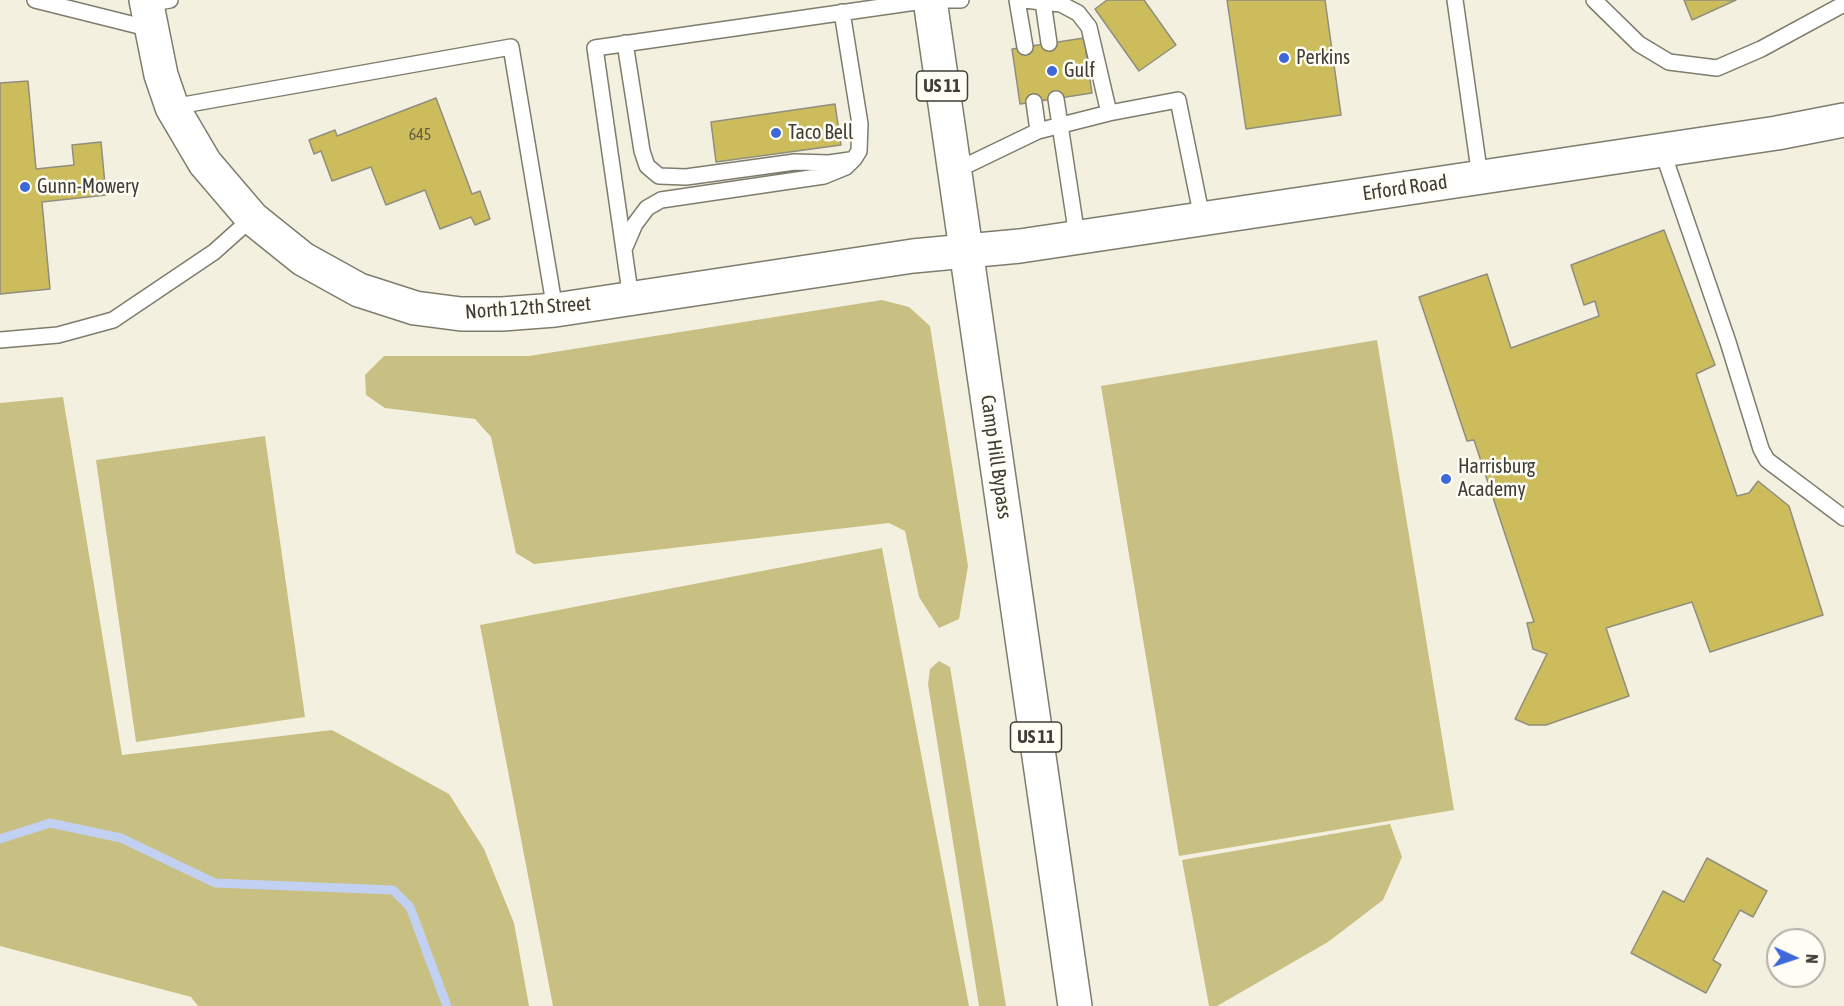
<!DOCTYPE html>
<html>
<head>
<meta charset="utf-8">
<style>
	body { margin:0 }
	#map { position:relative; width:1844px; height:1006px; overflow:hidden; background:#f3f0e0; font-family:"Asap Condensed",sans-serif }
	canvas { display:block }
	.north { position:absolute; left:1766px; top:928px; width:60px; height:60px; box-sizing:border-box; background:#fffdf4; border:2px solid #b2b0a8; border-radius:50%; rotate:93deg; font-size:16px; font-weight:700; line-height:24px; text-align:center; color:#3e3d36 }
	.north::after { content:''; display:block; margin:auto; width:21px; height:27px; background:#3e67d8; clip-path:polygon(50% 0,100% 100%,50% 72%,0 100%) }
</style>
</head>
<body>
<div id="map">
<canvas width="1844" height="1006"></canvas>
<div class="north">N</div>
</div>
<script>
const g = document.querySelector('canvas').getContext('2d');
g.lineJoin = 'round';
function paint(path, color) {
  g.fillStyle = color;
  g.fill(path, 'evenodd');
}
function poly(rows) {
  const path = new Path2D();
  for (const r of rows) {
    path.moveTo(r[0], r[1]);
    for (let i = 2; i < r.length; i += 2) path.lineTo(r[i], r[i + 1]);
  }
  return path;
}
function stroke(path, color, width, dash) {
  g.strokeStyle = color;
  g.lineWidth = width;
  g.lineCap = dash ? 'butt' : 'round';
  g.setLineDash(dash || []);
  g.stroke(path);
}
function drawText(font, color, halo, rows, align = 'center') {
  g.font = font + ' "Asap Condensed",sans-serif';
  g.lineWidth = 5;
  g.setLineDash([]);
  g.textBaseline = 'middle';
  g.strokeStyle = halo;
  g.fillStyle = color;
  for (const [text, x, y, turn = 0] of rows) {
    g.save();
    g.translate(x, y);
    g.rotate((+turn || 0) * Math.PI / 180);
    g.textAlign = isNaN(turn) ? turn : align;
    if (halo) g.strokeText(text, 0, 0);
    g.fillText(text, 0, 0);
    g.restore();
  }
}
paint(poly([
	[882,300,909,307,930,326,968,566,959,619,939,628,919,597,905,531,889,523,534,564,516,553,491,437,475,419,385,408,366,395,365,375,384,356,529,356],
	[1377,340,1454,810,1179,856,1101,386],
	[63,397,122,755,332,730,449,794,484,849,514,923,529,1006,198,1006,191,997,0,946,0,403],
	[265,436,305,717,136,742,96,460],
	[882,548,969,1006,553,1006,480,625],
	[939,661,950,667,1006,1006,979,1006,928,684,930,669],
	[1390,824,1402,857,1383,900,1328,942,1217,1006,1209,1006,1182,860]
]), '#c8bf82');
stroke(poly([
	[0,839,50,823,121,838,215,883,393,890,410,907,447,1006]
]), '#c2d1f1', 9);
const building = poly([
	[1107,0,1144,0,1176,45,1139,71,1095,9,1107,0],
	[1227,0,1325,0,1341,115,1246,129,1227,0],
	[1684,0,1736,0,1692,20,1684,0],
	[1084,38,1092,93,1020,104,1012,49,1084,38],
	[28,81,36,169,74,165,72,145,101,142,106,195,42,202,50,289,0,294,0,83,28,81],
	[436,98,472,194,480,191,490,219,475,225,471,217,440,229,425,190,386,205,371,167,332,181,321,151,314,154,309,140,335,130,337,136,436,98],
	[835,104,841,145,716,162,711,122,835,104],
	[1664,230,1715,365,1696,374,1737,496,1749,493,1758,481,1789,506,1823,615,1710,652,1692,602,1606,628,1629,696,1546,725,1529,725,1515,719,1547,654,1533,649,1527,623,1534,622,1474,440,1467,441,1419,297,1487,274,1511,348,1599,316,1595,301,1584,305,1571,265,1664,230],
	[1707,858,1767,891,1753,917,1740,910,1713,960,1721,965,1706,993,1631,953,1663,891,1684,902,1707,858]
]);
paint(building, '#ccbc5b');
stroke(building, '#908e7f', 1.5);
const service = poly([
	[35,0,151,29],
	[1017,0,1025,47],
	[1024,0,1061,4,1078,13,1089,27,1109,113],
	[1455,0,1480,177],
	[1594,0,1639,44,1669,62,1717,68,1761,49,1844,4],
	[1043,2,1049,43],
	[147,4,170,0],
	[625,43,642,151,647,166,659,176,686,177,795,162,829,163,850,160],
	[1056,99,1077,236],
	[1034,102,1038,131],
	[172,107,511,47,555,310],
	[1662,150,1728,342,1761,449,1767,460,1844,518],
	[953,172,1038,131,1109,113,1178,100,1202,218],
	[625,247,635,224,647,208,661,200,824,176,846,167,854,159,859,151,860,124,842,12],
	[631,299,595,48,930,0,961,0],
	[0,340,58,335,113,320,214,252,252,218]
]);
const secondary = poly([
	[146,0,161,75,172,107,205,163,252,218,303,259,359,290,415,308,461,314,502,314,555,310,913,256,1020,246,1777,133,1844,120]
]);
const primary = poly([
	[930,0,1075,1006]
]);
stroke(service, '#7e7c6d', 18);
stroke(secondary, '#7e7c6d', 36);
stroke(primary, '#7e7c6d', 36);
stroke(service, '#fff', 15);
stroke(secondary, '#fff', 33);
stroke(primary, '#fff', 33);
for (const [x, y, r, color] of [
	[1284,58,6,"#3e67d8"],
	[1052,71,6,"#3e67d8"],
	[776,133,6,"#3e67d8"],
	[25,187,6,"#3e67d8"],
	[1446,479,6,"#3e67d8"]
]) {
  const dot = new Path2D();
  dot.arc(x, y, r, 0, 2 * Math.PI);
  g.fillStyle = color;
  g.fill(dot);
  stroke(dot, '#fffdf4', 2);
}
drawText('16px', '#625d3f', null, [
	["645",420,135]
]);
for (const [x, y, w] of [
	[942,86,51],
	[1036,737,51]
]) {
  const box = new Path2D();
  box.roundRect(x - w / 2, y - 15, w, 30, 4.5);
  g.fillStyle = '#fffdf4';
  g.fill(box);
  stroke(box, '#3e3d36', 1.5);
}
drawText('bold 18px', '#3e3d36', null, [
	["US 11",942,86],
	["US 11",1036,737]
]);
drawText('20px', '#3e3d36', '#fffdf4', [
	["Perkins",1296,58],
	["Gulf",1064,71],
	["Taco Bell",788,133],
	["Gunn-Mowery",37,187],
	["Harrisburg",1458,467],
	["Academy",1458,490]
], 'left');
drawText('20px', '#3e3d36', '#fffdf4', [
	["Erford Road",1405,188,-8],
	["North 12th Street",528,308,-4],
	["Camp Hill Bypass",996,457,82]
]);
</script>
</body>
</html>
